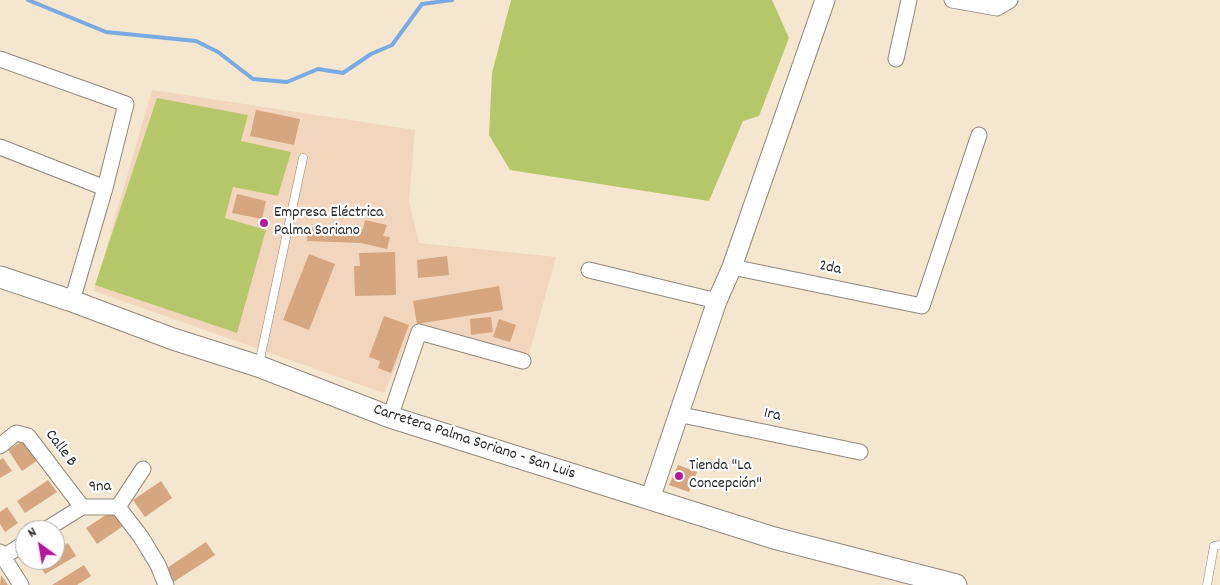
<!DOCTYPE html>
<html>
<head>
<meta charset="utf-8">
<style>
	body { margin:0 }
	#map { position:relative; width:1220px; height:585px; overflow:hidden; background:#f5e6cf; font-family:Dekko,sans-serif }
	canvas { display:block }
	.north { position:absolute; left:15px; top:520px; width:50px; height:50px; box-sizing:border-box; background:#fff; border:1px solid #aaa; border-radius:50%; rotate:328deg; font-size:14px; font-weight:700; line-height:20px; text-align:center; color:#2b2b2b }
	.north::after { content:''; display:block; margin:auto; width:18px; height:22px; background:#b5179e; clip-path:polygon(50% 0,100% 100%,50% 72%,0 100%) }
</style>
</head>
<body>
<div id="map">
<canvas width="1220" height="585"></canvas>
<div class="north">N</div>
</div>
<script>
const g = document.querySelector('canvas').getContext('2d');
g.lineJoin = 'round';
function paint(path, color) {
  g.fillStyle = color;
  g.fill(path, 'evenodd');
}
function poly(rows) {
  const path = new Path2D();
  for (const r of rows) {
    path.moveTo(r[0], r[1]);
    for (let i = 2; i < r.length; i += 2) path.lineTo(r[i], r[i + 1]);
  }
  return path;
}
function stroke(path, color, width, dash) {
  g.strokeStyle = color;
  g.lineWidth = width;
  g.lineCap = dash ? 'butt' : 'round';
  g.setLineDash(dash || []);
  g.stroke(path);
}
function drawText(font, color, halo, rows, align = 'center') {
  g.font = font + ' Dekko,sans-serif';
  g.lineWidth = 4.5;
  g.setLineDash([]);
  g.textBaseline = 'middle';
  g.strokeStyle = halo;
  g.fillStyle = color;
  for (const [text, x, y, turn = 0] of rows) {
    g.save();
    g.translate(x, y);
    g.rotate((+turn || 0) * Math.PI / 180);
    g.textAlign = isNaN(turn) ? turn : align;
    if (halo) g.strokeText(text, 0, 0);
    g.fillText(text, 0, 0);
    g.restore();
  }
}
paint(poly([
	[152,90,415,130,409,202,419,243,556,257,529,354,413,328,384,393,94,291]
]), '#f1d5bd');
paint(poly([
	[511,0,772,0,789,38,759,116,743,121,709,201,510,170,489,135,492,73],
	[157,98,248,115,241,141,291,152,278,196,233,187,225,218,266,230,237,333,95,285]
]), '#b6c76a');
stroke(poly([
	[28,0,106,32,196,41,218,52,253,79,287,82,318,69,343,73,371,54,392,45,422,4,452,0]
]), '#78abe4', 4);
paint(poly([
	[256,110,300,119,294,145,250,136],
	[237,194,266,201,262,219,232,213],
	[365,220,387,225,383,236,390,237,387,249,361,243,307,241,308,228,363,229],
	[395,252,396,295,355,296,354,266,360,266,359,253],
	[309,254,335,264,309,330,283,320],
	[447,256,449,275,418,278,417,260],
	[499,286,503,310,417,324,413,301],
	[384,316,409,325,391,373,378,368,380,361,369,357],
	[491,317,493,332,471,335,470,319],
	[499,319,516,325,510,342,493,337],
	[24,440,38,460,22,471,8,450],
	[3,458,12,471,0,478,0,460],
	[678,465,697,472,689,492,669,485],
	[48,480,57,492,25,513,17,501],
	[161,481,172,498,145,517,133,500],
	[7,507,18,523,5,532,0,524,0,512],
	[112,511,123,526,97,544,86,528],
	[206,542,215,555,172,583,164,570],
	[68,543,76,556,45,574,37,561,55,560,55,550],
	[84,565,91,576,77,585,52,585],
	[1,575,8,585,0,585]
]), '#d5a67f');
const service = poly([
	[259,364,303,158],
	[1207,585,1214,546,1220,545]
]);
const minor = poly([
	[952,0,997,8,1010,0],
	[0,59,126,104,105,188,72,301],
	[896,59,909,0],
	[0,147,105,188],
	[732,267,922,306,979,135],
	[589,270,717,301],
	[677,414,860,452],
	[390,417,419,332,523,361],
	[0,446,16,433,28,436,82,507],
	[118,507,141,537,158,565,166,585],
	[45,530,82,507,118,507,143,469],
	[0,552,21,585],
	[0,559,25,543]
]);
const tertiary = poly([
	[650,499,717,301,732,267,825,0]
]);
const secondary = poly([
	[0,277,72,301,173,339,258,366,390,417,774,538,956,585]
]);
stroke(service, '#90887d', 9);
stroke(minor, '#90887d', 17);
stroke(tertiary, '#90887d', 21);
stroke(secondary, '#90887d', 23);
stroke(service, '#fff', 8);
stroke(minor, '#fff', 15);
stroke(tertiary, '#fff', 19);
stroke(secondary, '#fff', 21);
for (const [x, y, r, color] of [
	[264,223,5,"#b5179e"],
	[679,476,5,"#b5179e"]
]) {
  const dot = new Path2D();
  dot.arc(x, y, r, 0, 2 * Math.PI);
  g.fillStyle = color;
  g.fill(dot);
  stroke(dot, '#fff', 2);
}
drawText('16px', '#2b2b2b', '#fff', [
	["Empresa Eléctrica",274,214],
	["Palma Soriano",274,232],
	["Tienda \"La",689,467],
	["Concepción\"",689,485]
], 'left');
drawText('16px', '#2b2b2b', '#fff', [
	["2da",830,269,12],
	["1ra",772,416,12],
	["Carretera Palma Soriano - San Luis",474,443,18],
	["Calle B",60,449,53],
	["9na",100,488,-3]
]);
</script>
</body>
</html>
